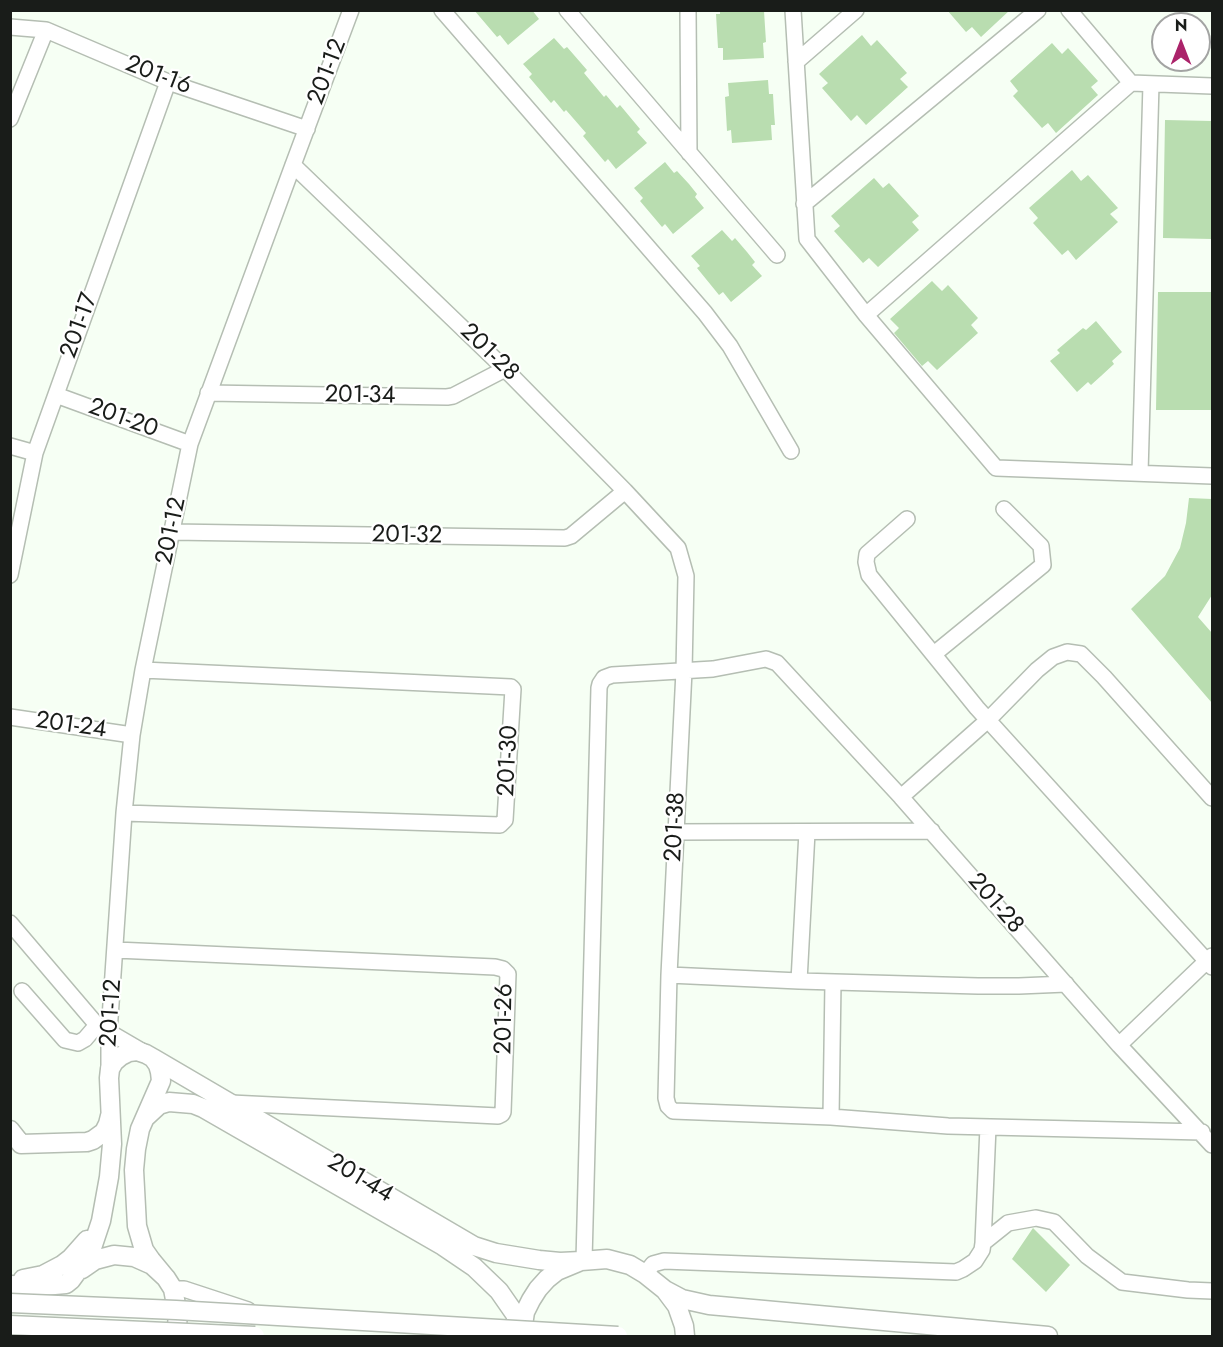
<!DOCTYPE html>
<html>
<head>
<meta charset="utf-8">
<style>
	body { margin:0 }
	#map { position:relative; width:1223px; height:1347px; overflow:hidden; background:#f6fff4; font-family:Jost,sans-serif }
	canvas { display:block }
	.frame { position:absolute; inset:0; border:12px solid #191c19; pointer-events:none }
	.north { position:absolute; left:1151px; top:12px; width:60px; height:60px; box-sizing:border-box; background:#fff; border:2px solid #a3a4a3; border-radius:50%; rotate:0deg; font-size:16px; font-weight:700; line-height:24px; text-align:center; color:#191c19 }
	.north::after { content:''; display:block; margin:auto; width:21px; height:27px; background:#ab236a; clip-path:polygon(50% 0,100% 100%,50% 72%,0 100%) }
</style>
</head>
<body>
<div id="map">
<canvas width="1223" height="1347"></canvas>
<div class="frame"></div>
<div class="north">N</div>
</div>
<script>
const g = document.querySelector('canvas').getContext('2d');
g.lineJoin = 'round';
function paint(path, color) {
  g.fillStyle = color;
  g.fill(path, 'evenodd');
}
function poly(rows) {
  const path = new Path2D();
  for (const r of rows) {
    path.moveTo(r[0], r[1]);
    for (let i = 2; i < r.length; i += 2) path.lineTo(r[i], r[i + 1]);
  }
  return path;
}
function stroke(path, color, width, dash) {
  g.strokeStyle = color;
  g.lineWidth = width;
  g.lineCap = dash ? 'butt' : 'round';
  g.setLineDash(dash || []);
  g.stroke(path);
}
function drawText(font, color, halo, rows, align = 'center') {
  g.font = font + ' Jost,sans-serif';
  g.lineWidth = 4.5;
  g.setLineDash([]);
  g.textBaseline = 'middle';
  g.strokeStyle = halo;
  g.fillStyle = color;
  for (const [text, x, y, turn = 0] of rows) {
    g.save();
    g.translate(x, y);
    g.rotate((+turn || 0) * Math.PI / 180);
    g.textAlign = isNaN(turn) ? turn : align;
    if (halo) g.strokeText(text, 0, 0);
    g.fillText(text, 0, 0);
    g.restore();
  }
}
paint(poly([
	[474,10,532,10,539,19,508,45,500,35,497,37],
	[720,10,764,11,766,42,763,43,764,58,723,60,723,48,718,48,716,14,720,14],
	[947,10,1010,10,981,37,972,27,966,32],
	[862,35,871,46,877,40,907,73,900,79,908,87,866,125,857,115,851,121,822,88,828,83,819,74],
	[554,38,564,49,567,47,587,70,584,73,604,97,606,95,617,108,620,105,640,129,637,132,647,143,616,169,608,159,605,162,583,136,586,133,566,110,564,112,554,100,551,103,529,77,532,74,523,64],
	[1052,43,1062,54,1068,48,1098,81,1091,87,1098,95,1056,133,1048,123,1042,128,1013,96,1018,91,1010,81],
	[768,80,769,94,773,94,774,112,775,125,771,125,772,140,732,143,731,130,727,131,725,97,729,96,728,83],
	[1165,120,1212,121,1212,239,1163,238],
	[665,162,674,173,677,171,689,184,697,194,695,197,704,208,673,234,665,224,662,227,640,201,643,198,634,188],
	[1072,170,1081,181,1088,175,1118,208,1110,214,1118,222,1076,260,1068,250,1062,255,1033,223,1038,218,1029,208],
	[874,178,883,188,889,183,919,216,912,222,919,230,878,267,869,258,863,263,834,231,840,226,831,216],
	[722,230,732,241,735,238,747,252,755,262,752,265,762,276,731,302,723,292,719,295,697,268,700,266,691,256],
	[932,281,942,291,948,285,978,318,971,325,978,333,937,370,928,361,922,366,894,333,899,328,890,319],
	[1158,292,1212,292,1212,410,1156,410],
	[1096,321,1122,352,1112,361,1114,364,1101,376,1091,385,1088,382,1077,392,1050,361,1060,353,1057,350,1083,328,1086,330],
	[1189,498,1212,499,1212,595,1198,617,1212,633,1212,703,1131,609,1165,576,1180,548,1186,523],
	[1033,1228,1070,1265,1046,1292,1012,1259]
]), '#b9ddb0');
const minor = poly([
	[442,10,705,313,730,346,791,451],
	[567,10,777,255],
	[688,10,689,153],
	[793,10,807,239,866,315,996,468,1212,476],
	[1069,10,1131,83],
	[10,27,46,30,168,82,307,129],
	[796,62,856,10],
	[10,119,46,30],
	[293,165,505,369,625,491,678,548,686,576,684,671,669,975,666,1098,668,1106,673,1111,831,1117,948,1126,1202,1132],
	[804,204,1038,10],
	[866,315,1131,83,1212,86],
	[208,393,447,397,453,396,505,369],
	[56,395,190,444],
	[10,446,35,453],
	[1140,473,1151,84],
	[907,519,867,554,866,562,869,575,977,708,1212,967],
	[172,532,565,538,571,536,625,491],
	[10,575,35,453,168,82],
	[934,654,1043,565,1041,546,1004,509],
	[10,717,132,735],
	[901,797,988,720,1037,670,1053,657,1067,652,1081,654,1104,677,1212,798],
	[124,813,500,825,505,820,513,689,511,687,143,670],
	[676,832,932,831],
	[10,923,97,1025,145,1053],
	[116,950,495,967,503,969,508,974,503,1112,502,1114,498,1116,231,1103],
	[669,975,799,981,978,986,1019,986,1066,984],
	[799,981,807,832],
	[22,991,65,1040,78,1043,85,1039,97,1025],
	[1119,1045,1212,956],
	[109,1073,109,1033,124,813,132,735,143,670,190,444,293,165,351,10],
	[831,1117,833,982],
	[983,1243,1008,1223,1036,1218,1054,1222,1087,1256,1122,1282,1188,1290,1212,1291],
	[584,1260,599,688,600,684,604,678,612,675,713,669,766,659,777,663,901,797,1119,1045,1212,1145],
	[645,1274,653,1264,664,1261,956,1272,963,1269,975,1261,982,1250,983,1243,988,1127],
	[173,1289,184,1289,248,1310]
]);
const major = poly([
	[153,1058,474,1246,496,1253,539,1260,560,1262,581,1261],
	[146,1117,159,1105,169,1102,193,1104,203,1108,443,1246,474,1267,499,1291,515,1314,522,1336],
	[10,1130,21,1144,87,1142,93,1140,104,1132,108,1124,110,1116],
	[82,1269,95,1260,114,1255,134,1257,152,1265,166,1278,173,1289,178,1315,176,1336],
	[23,1279,43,1275,62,1265,71,1258,87,1240],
	[10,1285,43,1286,66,1284,71,1280,90,1254,101,1221,109,1177,112,1144,109,1078,110,1069,114,1062,121,1056,129,1052,137,1051,146,1054,153,1058,158,1065,160,1072,161,1081,140,1129,136,1149,134,1170,137,1226,144,1250,151,1260,165,1277],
	[665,1290,682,1299,709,1305,1048,1336],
	[522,1332,525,1312,531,1300,538,1289,547,1279,557,1271,581,1261,607,1259,630,1265,645,1274,665,1290,677,1306,684,1326,685,1336]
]);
stroke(minor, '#b5beb3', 18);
stroke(major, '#b5beb3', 21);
stroke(minor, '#fff', 15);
stroke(major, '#fff', 18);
const majorBridge = poly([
	[10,1303,176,1310,618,1336],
	[10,1325,255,1336]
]);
stroke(majorBridge, '#b5beb3', 21, []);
stroke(majorBridge, '#fff', 18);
drawText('24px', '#191c19', '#fff', [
	["201-12",328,72,-69],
	["201-16",158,76,21],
	["201-17",80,326,-70],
	["201-28",489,353,44],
	["201-34",360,396,1],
	["201-20",123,419,20],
	["201-12",172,531,-78],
	["201-32",407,536,1],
	["201-24",71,726,8],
	["201-30",509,761,-87],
	["201-38",676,827,-87],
	["201-28",995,904,49],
	["201-12",112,1013,-86],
	["201-26",505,1019,-89],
	["201-44",360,1179,31]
]);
</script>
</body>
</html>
